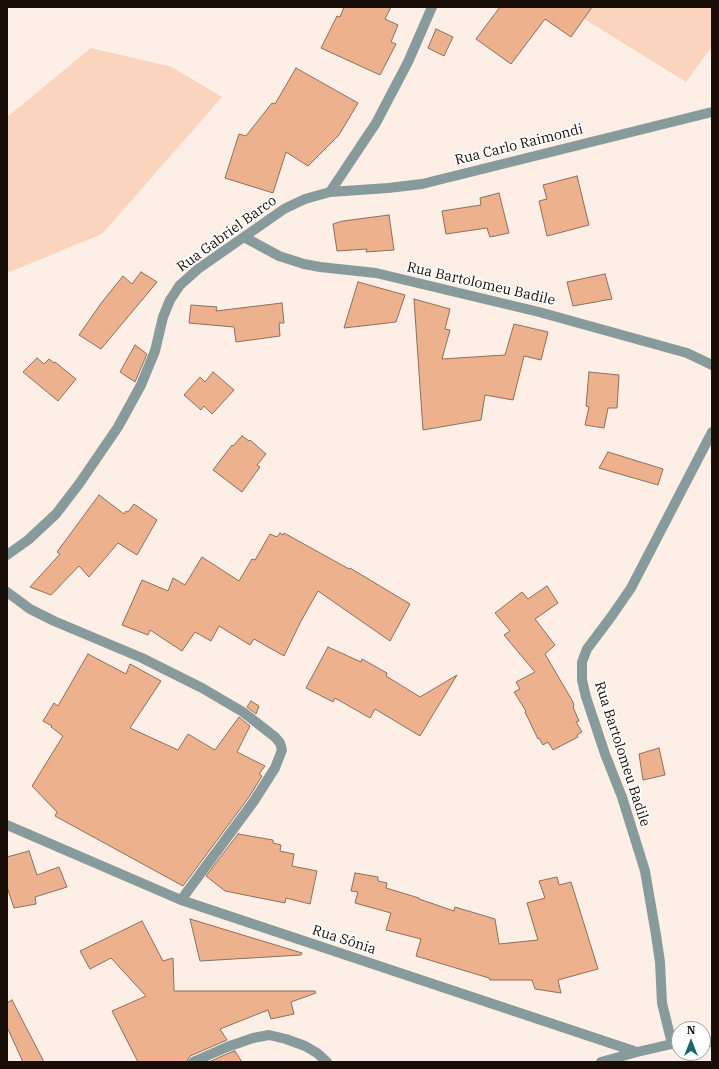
<!DOCTYPE html>
<html>
<head>
<meta charset="utf-8">
<style>
	body { margin:0 }
	#map { position:relative; width:719px; height:1069px; overflow:hidden; background:#fdefe6; font-family:"IBM Plex Serif",serif }
	canvas { display:block }
	.frame { position:absolute; inset:0; border:8px solid #190d07; pointer-events:none }
	.north { position:absolute; left:671px; top:1021px; width:40px; height:40px; box-sizing:border-box; background:#fff; border:1px solid #a39e9c; border-radius:50%; rotate:0deg; font-size:11px; font-weight:700; line-height:16px; text-align:center; color:#190d07 }
	.north::after { content:''; display:block; margin:auto; width:14px; height:18px; background:#1a676d; clip-path:polygon(50% 0,100% 100%,50% 72%,0 100%) }
</style>
</head>
<body>
<div id="map">
<canvas width="719" height="1069"></canvas>
<div class="frame"></div>
<div class="north">N</div>
</div>
<script>
const g = document.querySelector('canvas').getContext('2d');
g.lineJoin = 'round';
function paint(path, color) {
  g.fillStyle = color;
  g.fill(path, 'evenodd');
}
function poly(rows) {
  const path = new Path2D();
  for (const r of rows) {
    path.moveTo(r[0], r[1]);
    for (let i = 2; i < r.length; i += 2) path.lineTo(r[i], r[i + 1]);
  }
  return path;
}
function stroke(path, color, width, dash) {
  g.strokeStyle = color;
  g.lineWidth = width;
  g.lineCap = dash ? 'butt' : 'round';
  g.setLineDash(dash || []);
  g.stroke(path);
}
function drawText(font, color, halo, rows, align = 'center') {
  g.font = font + ' "IBM Plex Serif",serif';
  g.lineWidth = 3.5;
  g.setLineDash([]);
  g.textBaseline = 'middle';
  g.strokeStyle = halo;
  g.fillStyle = color;
  for (const [text, x, y, turn = 0] of rows) {
    g.save();
    g.translate(x, y);
    g.rotate((+turn || 0) * Math.PI / 180);
    g.textAlign = isNaN(turn) ? turn : align;
    if (halo) g.strokeText(text, 0, 0);
    g.fillText(text, 0, 0);
    g.restore();
  }
}
paint(poly([
	[565,7,712,7,712,46,686,82],
	[91,48,172,67,222,97,102,234,7,273,7,117]
]), '#fbd4bd');
const building = poly([
	[344,7,391,7,385,19,398,25,391,42,396,44,380,75,321,48,337,16,340,17,344,7],
	[500,7,592,7,571,37,545,19,511,64,476,39,500,7],
	[436,29,453,37,444,56,428,48,436,29],
	[296,68,358,103,342,130,338,136,308,166,286,152,273,193,225,178,239,134,246,136,272,103,275,104,296,68],
	[577,176,589,225,547,236,539,201,547,199,543,185,577,176],
	[499,193,509,233,490,237,487,228,446,234,442,211,481,205,480,198,499,193],
	[389,215,394,250,366,252,367,249,337,251,333,224,343,221,389,215],
	[141,272,157,282,101,349,79,335,102,302,123,276,132,284,141,272],
	[605,274,612,299,573,306,567,282,605,274],
	[358,282,405,295,396,322,344,328,358,282],
	[414,299,450,309,445,329,450,330,442,359,505,355,514,324,548,332,541,360,524,356,513,400,485,395,481,420,423,430,414,299],
	[282,303,284,323,279,323,280,336,236,342,234,327,189,323,191,305,217,307,216,311,282,303],
	[135,345,147,354,135,382,120,372,135,345],
	[37,358,44,364,49,359,54,363,55,362,76,379,58,401,23,372,37,358],
	[213,372,234,390,212,414,204,406,201,410,184,395,200,377,205,382,213,372],
	[589,372,619,375,617,408,608,408,604,428,585,425,589,407,586,406,589,372],
	[242,436,249,441,250,440,266,454,257,465,260,467,242,492,213,470,232,445,233,446,242,436],
	[608,452,663,469,658,485,599,468,608,452],
	[99,495,124,514,126,511,128,512,134,504,157,520,137,555,118,543,89,577,79,566,51,595,30,587,60,554,57,552,99,495],
	[280,533,283,535,284,533,349,569,350,568,410,604,390,641,318,591,301,621,284,656,254,639,250,645,219,626,211,641,195,632,182,651,150,630,148,635,122,625,142,580,168,591,173,578,185,585,202,557,239,581,252,559,255,560,270,534,277,537,280,533],
	[547,586,558,603,535,619,555,645,545,654,573,702,574,706,573,707,579,721,576,722,582,732,577,735,578,737,553,750,548,742,543,745,539,738,538,739,525,712,526,711,514,692,520,689,516,682,535,672,504,635,510,631,495,613,522,592,528,599,547,586],
	[328,647,361,662,362,659,387,673,386,676,420,697,457,675,420,736,375,709,370,718,335,698,333,702,306,688,328,647],
	[88,654,126,674,130,664,161,681,130,728,178,750,188,734,215,750,239,717,250,726,237,752,265,766,259,774,262,776,249,797,183,886,55,816,57,812,32,786,63,736,51,727,52,726,43,721,54,703,58,706,88,654],
	[251,701,259,706,256,714,247,707,251,701],
	[659,748,665,775,643,780,639,754,659,748],
	[238,834,273,840,273,843,281,845,280,851,294,854,292,866,317,871,310,904,286,898,285,903,225,891,206,876,238,834],
	[29,851,37,875,59,867,67,887,35,897,36,904,14,908,7,887,7,857,29,851],
	[355,873,378,877,378,881,387,883,386,888,419,898,419,899,454,911,455,907,495,919,499,944,538,940,527,903,545,898,539,881,557,877,559,885,571,882,598,969,558,980,561,993,535,989,532,980,490,980,489,978,416,956,421,939,386,930,391,913,355,903,358,892,351,891,355,873],
	[190,919,302,953,301,955,200,961,190,919],
	[142,921,163,961,173,958,174,991,315,991,316,993,291,1002,294,1014,271,1019,268,1010,220,1029,227,1040,190,1056,188,1059,187,1062,138,1062,112,1011,146,996,111,958,90,969,80,951,142,921],
	[12,1000,44,1062,23,1062,7,1027,7,1003,12,1000],
	[235,1051,242,1062,209,1062,229,1053,235,1051]
]);
paint(building, '#edb28d');
stroke(building, '#8c6e5b', 1);
stroke(poly([
	[330,192,388,188,422,184,712,112],
	[244,237,279,256,304,264,320,267,376,273,539,312,687,353,712,365],
	[7,555,28,540,56,514,79,484,118,427,141,385,155,351,163,317,170,300,180,285,198,269,284,209,305,199,330,192,376,123,408,62,432,7],
	[7,592,30,609,54,621,142,658,202,688,243,712,275,737,280,743,282,750,275,768,254,801,181,900],
	[7,825,181,900,637,1052,672,1044,679,1043],
	[703,1042,712,1042],
	[672,1044,662,1003,660,962,656,935,645,871,622,797,605,754,586,697,582,680,582,662,587,649,611,617,631,588,712,432],
	[193,1062,227,1047,253,1038,269,1035,286,1039,305,1046,317,1053,327,1062],
	[601,1062,637,1052]
]), '#889b9c', 10);
drawText('14px', '#190d07', '#fff', [
	["Rua Carlo Raimondi",519,145,-14],
	["Rua Gabriel Barco",227,234,-36],
	["Rua Bartolomeu Badile",481,284,13],
	["Rua Bartolomeu Badile",622,754,72],
	["Rua Sônia",344,940,18]
]);
</script>
</body>
</html>
